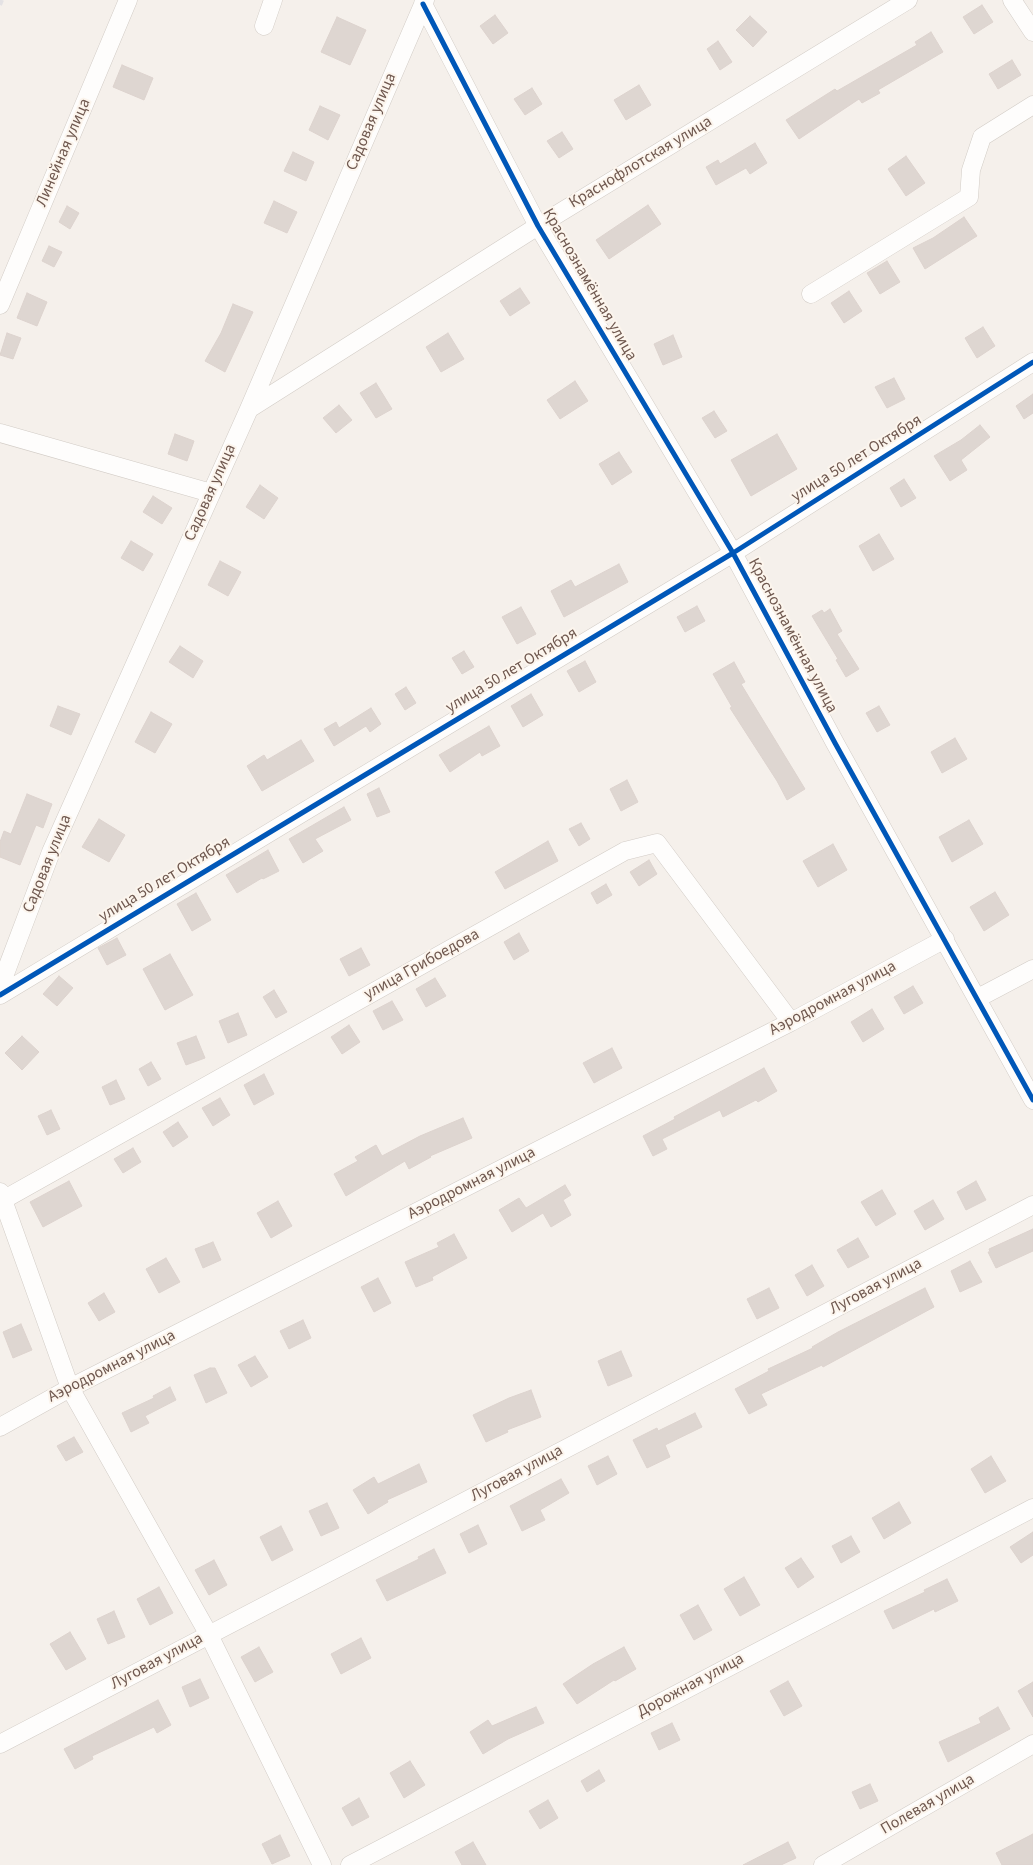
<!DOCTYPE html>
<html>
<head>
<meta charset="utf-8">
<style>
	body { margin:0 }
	canvas { display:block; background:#f5f0eb }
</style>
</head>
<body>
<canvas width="1033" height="1865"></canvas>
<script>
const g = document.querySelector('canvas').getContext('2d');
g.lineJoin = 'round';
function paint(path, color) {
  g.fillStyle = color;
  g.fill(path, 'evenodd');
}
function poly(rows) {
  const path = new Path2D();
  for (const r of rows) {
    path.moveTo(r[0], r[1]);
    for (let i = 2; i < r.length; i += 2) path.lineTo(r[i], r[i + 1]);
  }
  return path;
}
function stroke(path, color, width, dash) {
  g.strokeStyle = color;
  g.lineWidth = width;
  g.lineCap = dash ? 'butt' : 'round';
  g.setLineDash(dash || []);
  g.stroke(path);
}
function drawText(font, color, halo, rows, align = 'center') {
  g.font = font + ' "Source Sans 3",sans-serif';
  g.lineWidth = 4;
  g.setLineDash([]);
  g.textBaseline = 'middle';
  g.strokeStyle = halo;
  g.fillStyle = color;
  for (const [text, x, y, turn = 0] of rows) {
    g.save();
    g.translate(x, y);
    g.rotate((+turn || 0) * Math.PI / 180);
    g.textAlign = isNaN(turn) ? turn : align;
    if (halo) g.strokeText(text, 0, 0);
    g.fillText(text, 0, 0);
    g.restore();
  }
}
const building = poly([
	[982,5,993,22,974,34,963,17,982,5],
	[495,15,508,33,493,44,480,26,495,15],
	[750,16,767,32,753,47,736,30,750,16],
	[337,17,366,30,350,65,321,52,337,17],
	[931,32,943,52,878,90,880,93,862,103,859,99,799,139,786,120,835,89,837,91,917,45,915,42,931,32],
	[718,41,732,62,720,70,707,49,718,41],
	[1012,60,1021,75,998,89,989,74,1012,60],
	[122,65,153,78,144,100,113,87,122,65],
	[639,85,651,105,626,120,614,100,639,85],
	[532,88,542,104,525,115,514,99,532,88],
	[320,106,340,115,328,140,309,130,320,106],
	[562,132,573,149,559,158,547,141,562,132],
	[755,143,767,163,750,174,746,168,716,185,706,167,718,160,720,164,755,143],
	[293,152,314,162,306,181,284,171,293,152],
	[906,156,925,183,906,196,888,169,906,156],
	[274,201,297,212,287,233,264,223,274,201],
	[648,205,661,224,609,259,596,240,648,205],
	[67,206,79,213,70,229,59,222,67,206],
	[964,217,977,236,925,269,913,248,933,238,964,217],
	[49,246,62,252,54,267,42,261,49,246],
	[887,261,900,282,880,294,867,273,887,261],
	[520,288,530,303,510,316,500,301,520,288],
	[849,291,862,311,844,323,831,303,849,291],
	[27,293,47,302,37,326,17,318,27,293],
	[233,304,253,312,225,372,205,361,221,333,233,304],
	[983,327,995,346,977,358,965,338,983,327],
	[7,333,21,338,13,359,0,355,7,333],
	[448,333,464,359,441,372,426,347,448,333],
	[673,335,682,357,663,365,654,344,673,335],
	[894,378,905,399,887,408,875,387,894,378],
	[575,381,588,401,560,419,547,400,575,381],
	[376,383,392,409,376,418,360,393,376,383],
	[1033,394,1033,413,1024,419,1016,406,1033,394],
	[339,405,352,420,336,433,323,418,339,405],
	[714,411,727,431,715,438,702,418,714,411],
	[980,425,990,437,961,460,967,470,950,481,934,456,961,440,980,425],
	[175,434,194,441,187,461,168,454,175,434],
	[777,434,797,469,751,496,731,460,777,434],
	[619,452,632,472,612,485,599,464,619,452],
	[904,479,916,498,901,507,890,488,904,479],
	[260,485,278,498,264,519,246,507,260,485],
	[153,496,172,508,162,524,143,512,153,496],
	[879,534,894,559,873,571,859,546,879,534],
	[131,541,153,554,143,571,121,558,131,541],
	[220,561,241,572,228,596,208,585,220,561],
	[619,564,628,582,564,617,551,591,571,580,575,587,619,564],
	[697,606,705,621,685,632,677,617,697,606],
	[521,607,536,634,517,644,502,617,521,607],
	[830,609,842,631,837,634,859,669,846,677,836,660,838,659,812,616,822,610,824,613,830,609],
	[180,646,203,661,193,678,169,662,180,646],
	[464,651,474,667,462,674,452,658,464,651],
	[585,661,596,682,579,692,567,671,585,661],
	[734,662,745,682,741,684,805,789,787,800,777,781,730,708,732,707,713,674,734,662],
	[406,687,416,703,405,710,395,694,406,687],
	[531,694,543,715,523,727,511,706,531,694],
	[58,706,80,714,71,735,50,726,58,706],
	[879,706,890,725,877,732,866,713,879,706],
	[371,708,381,724,370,732,366,726,334,746,324,729,336,722,339,728,371,708],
	[151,712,172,724,155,753,135,742,151,712],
	[489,726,500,746,482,756,480,752,450,772,439,755,489,726],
	[955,738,967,759,942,773,931,752,955,738],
	[301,740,314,761,262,791,247,766,264,755,267,760,301,740],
	[627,780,638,802,621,811,610,789,627,780],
	[379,788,390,812,377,817,367,794,379,788],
	[27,794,52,804,43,828,36,825,20,865,0,857,0,842,4,831,11,834,27,794],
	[344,807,351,820,315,839,323,851,303,863,289,839,344,807],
	[99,819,125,835,109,862,82,847,99,819],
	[969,820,983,844,952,862,939,837,969,820],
	[581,823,590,839,579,846,569,829,581,823],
	[548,841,558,861,505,889,495,872,548,841],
	[833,844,847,870,818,887,803,861,833,844],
	[268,850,279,871,263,879,262,878,237,893,226,875,268,850],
	[649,860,657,874,639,886,630,872,649,860],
	[606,884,612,895,597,904,591,893,606,884],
	[995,892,1009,915,984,931,970,907,995,892],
	[196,893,211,920,192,931,177,904,196,893],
	[519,933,529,951,514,960,504,942,519,933],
	[117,938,126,955,107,965,98,948,117,938],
	[361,948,370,965,349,976,340,959,361,948],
	[170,954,193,995,165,1010,143,969,170,954],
	[59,976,73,988,57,1006,43,994,59,976],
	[435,978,446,996,426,1007,416,989,435,978],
	[913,986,923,1003,904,1014,894,997,913,986],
	[274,990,287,1012,276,1018,263,997,274,990],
	[392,1001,403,1020,383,1030,373,1011,392,1001],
	[872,1009,884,1029,863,1042,851,1022,872,1009],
	[238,1013,247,1035,228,1043,219,1021,238,1013],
	[349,1025,360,1042,342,1054,331,1037,349,1025],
	[22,1036,39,1052,22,1070,5,1053,22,1036],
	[196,1036,205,1058,186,1065,177,1043,196,1036],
	[612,1048,622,1068,594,1083,583,1063,612,1048],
	[151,1062,161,1079,148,1086,139,1069,151,1062],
	[764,1068,777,1091,758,1102,756,1100,723,1117,720,1110,662,1139,667,1149,653,1156,643,1136,675,1119,674,1117,764,1068],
	[264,1074,274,1094,254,1105,244,1085,264,1074],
	[116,1080,125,1099,110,1105,102,1087,116,1080],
	[220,1098,230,1115,213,1126,202,1108,220,1098],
	[51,1110,60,1129,47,1135,38,1116,51,1110],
	[463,1118,472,1138,430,1156,431,1157,409,1169,405,1161,346,1196,334,1174,358,1161,355,1157,376,1145,382,1156,420,1136,463,1118],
	[178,1122,188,1137,173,1147,163,1132,178,1122],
	[133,1148,141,1162,123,1173,114,1159,133,1148],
	[69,1181,82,1206,43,1227,30,1202,69,1181],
	[976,1181,986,1200,966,1210,957,1192,976,1181],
	[565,1185,571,1195,563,1200,571,1215,551,1227,543,1213,512,1232,499,1210,519,1198,526,1208,565,1185],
	[882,1190,896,1214,876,1226,861,1202,882,1190],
	[933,1200,944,1219,925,1230,914,1211,933,1200],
	[278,1201,292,1226,271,1238,257,1213,278,1201],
	[1033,1229,1033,1251,996,1268,988,1252,990,1252,989,1249,1033,1229],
	[454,1234,467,1258,432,1277,433,1280,416,1287,405,1262,439,1247,437,1243,454,1234],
	[858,1238,869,1257,848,1268,837,1250,858,1238],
	[213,1242,221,1260,203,1268,195,1249,213,1242],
	[166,1258,180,1282,159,1293,146,1269,166,1258],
	[970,1261,982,1282,960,1292,951,1271,970,1261],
	[812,1265,824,1286,807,1296,795,1275,812,1265],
	[378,1278,391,1303,374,1312,361,1287,378,1278],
	[769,1288,779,1308,757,1319,747,1299,769,1288],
	[925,1288,934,1307,823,1367,822,1365,761,1394,767,1405,749,1414,735,1389,769,1371,768,1369,813,1348,812,1347,838,1332,925,1288],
	[104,1293,115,1312,99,1321,88,1303,104,1293],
	[303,1320,311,1338,289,1349,280,1331,303,1320],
	[21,1324,32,1350,13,1358,3,1332,21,1324],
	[621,1351,632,1376,608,1386,598,1361,621,1351],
	[255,1356,268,1377,251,1387,238,1365,255,1356],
	[210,1368,215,1368,227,1393,206,1403,194,1375,210,1368],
	[170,1387,176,1400,145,1416,149,1423,131,1432,122,1413,154,1398,153,1396,170,1387],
	[531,1390,541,1417,507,1430,508,1432,486,1442,473,1415,509,1398,531,1390],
	[695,1413,702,1427,665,1445,670,1457,647,1468,633,1440,657,1428,658,1431,695,1413],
	[74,1437,83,1452,66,1461,57,1446,74,1437],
	[608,1456,617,1474,597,1485,588,1466,608,1456],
	[991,1456,1006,1481,985,1493,971,1469,991,1456],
	[419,1464,427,1482,387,1500,388,1502,368,1514,353,1490,374,1477,378,1484,419,1464],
	[561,1479,569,1493,540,1510,545,1520,522,1531,510,1506,561,1479],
	[899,1502,911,1523,884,1539,872,1518,899,1502],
	[327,1503,339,1528,321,1536,309,1511,327,1503],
	[478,1525,487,1544,469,1553,460,1534,478,1525],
	[281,1526,293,1550,272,1561,260,1537,281,1526],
	[1033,1532,1033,1555,1021,1563,1010,1547,1033,1532],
	[851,1536,860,1552,841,1563,832,1546,851,1536],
	[434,1549,446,1573,387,1601,376,1580,419,1559,418,1557,434,1549],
	[801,1558,814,1577,798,1588,785,1568,801,1558],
	[214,1560,227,1585,209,1595,195,1570,214,1560],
	[744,1577,760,1605,740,1616,724,1589,744,1577],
	[947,1579,958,1601,935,1612,934,1609,893,1629,884,1611,925,1592,924,1590,947,1579],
	[159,1587,173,1613,150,1625,137,1599,159,1587],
	[698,1605,712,1630,694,1640,680,1615,698,1605],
	[114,1611,125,1637,108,1644,97,1619,114,1611],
	[70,1632,86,1659,66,1670,50,1644,70,1632],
	[361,1638,371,1658,341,1674,331,1654,361,1638],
	[259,1647,273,1672,255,1682,241,1657,259,1647],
	[624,1647,636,1669,615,1681,614,1680,577,1704,563,1684,593,1664,624,1647],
	[200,1679,209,1698,190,1707,182,1687,200,1679],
	[788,1681,802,1706,784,1716,770,1691,788,1681],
	[1033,1682,1033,1717,1018,1691,1033,1682],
	[158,1700,171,1725,157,1733,154,1727,92,1756,93,1759,75,1769,64,1749,158,1700],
	[536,1707,544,1723,508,1739,483,1754,470,1732,488,1720,492,1726,536,1707],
	[998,1707,1010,1729,948,1762,939,1742,981,1723,979,1718,998,1707],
	[672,1723,680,1740,659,1750,651,1733,672,1723],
	[410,1761,425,1785,404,1798,390,1773,410,1761],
	[599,1770,605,1781,587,1792,581,1781,599,1770],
	[870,1784,878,1801,860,1809,852,1792,870,1784],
	[359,1798,369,1817,352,1826,342,1808,359,1798],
	[548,1800,558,1818,540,1829,529,1811,548,1800],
	[1033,1834,1033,1865,1002,1865,996,1853,1033,1834],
	[280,1835,290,1856,272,1864,262,1844,280,1835],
	[473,1842,486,1865,462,1865,455,1852,473,1842],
	[788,1842,796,1858,781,1865,743,1865,788,1842]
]);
paint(building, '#ded6d1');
stroke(building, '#ddd3ce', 1);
const minor = poly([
	[1012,0,1033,32],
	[423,4,538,226,733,553,835,743,1033,1100],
	[264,26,273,0],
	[811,294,969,197,971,170,982,137,1033,105],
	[0,305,128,0],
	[249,409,538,226,908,0],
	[0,433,211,493],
	[0,987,51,852,249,409,425,0],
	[0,995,733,553,1033,362],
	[978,998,1033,969],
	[0,1192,3,1200,625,851,657,843,791,1022],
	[3,1200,70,1388,209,1635,322,1865],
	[0,1427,70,1388,791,1022,945,939],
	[0,1744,1033,1205],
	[350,1865,1033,1508],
	[823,1865,1033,1744]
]);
stroke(minor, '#d2ccc6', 19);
stroke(minor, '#fefdfc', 18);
stroke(poly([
	[0,5,2,0]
]), '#e4e2e4', 4, [8, 5]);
stroke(poly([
	[423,4,538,226,733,553,835,743,1033,1100],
	[0,995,733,553,1033,362]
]), '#0057b8', 5);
drawText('16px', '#6f584f', '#fcf5ed', [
	["Садовая улица",372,122,-67],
	["Линейная улица",64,153,-67],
	["Краснофлотская улица",641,163,-31],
	["Краснознамённая улица",589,285,60],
	["улица 50 лет Октября",857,459,-32],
	["Садовая улица",211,493,-66],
	["Краснознамённая улица",792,636,62],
	["улица 50 лет Октября",512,671,-31],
	["Садовая улица",48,864,-68],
	["улица 50 лет Октября",165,880,-31],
	["улица Грибоедова",422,965,-29],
	["Аэродромная улица",833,999,-28],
	["Аэродромная улица",472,1184,-27],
	["Луговая улица",876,1287,-28],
	["Аэродромная улица",112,1367,-27],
	["Луговая улица",517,1474,-28],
	["Луговая улица",157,1662,-28],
	["Дорожная улица",691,1686,-28],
	["Полевая улица",928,1805,-30]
]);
</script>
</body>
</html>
